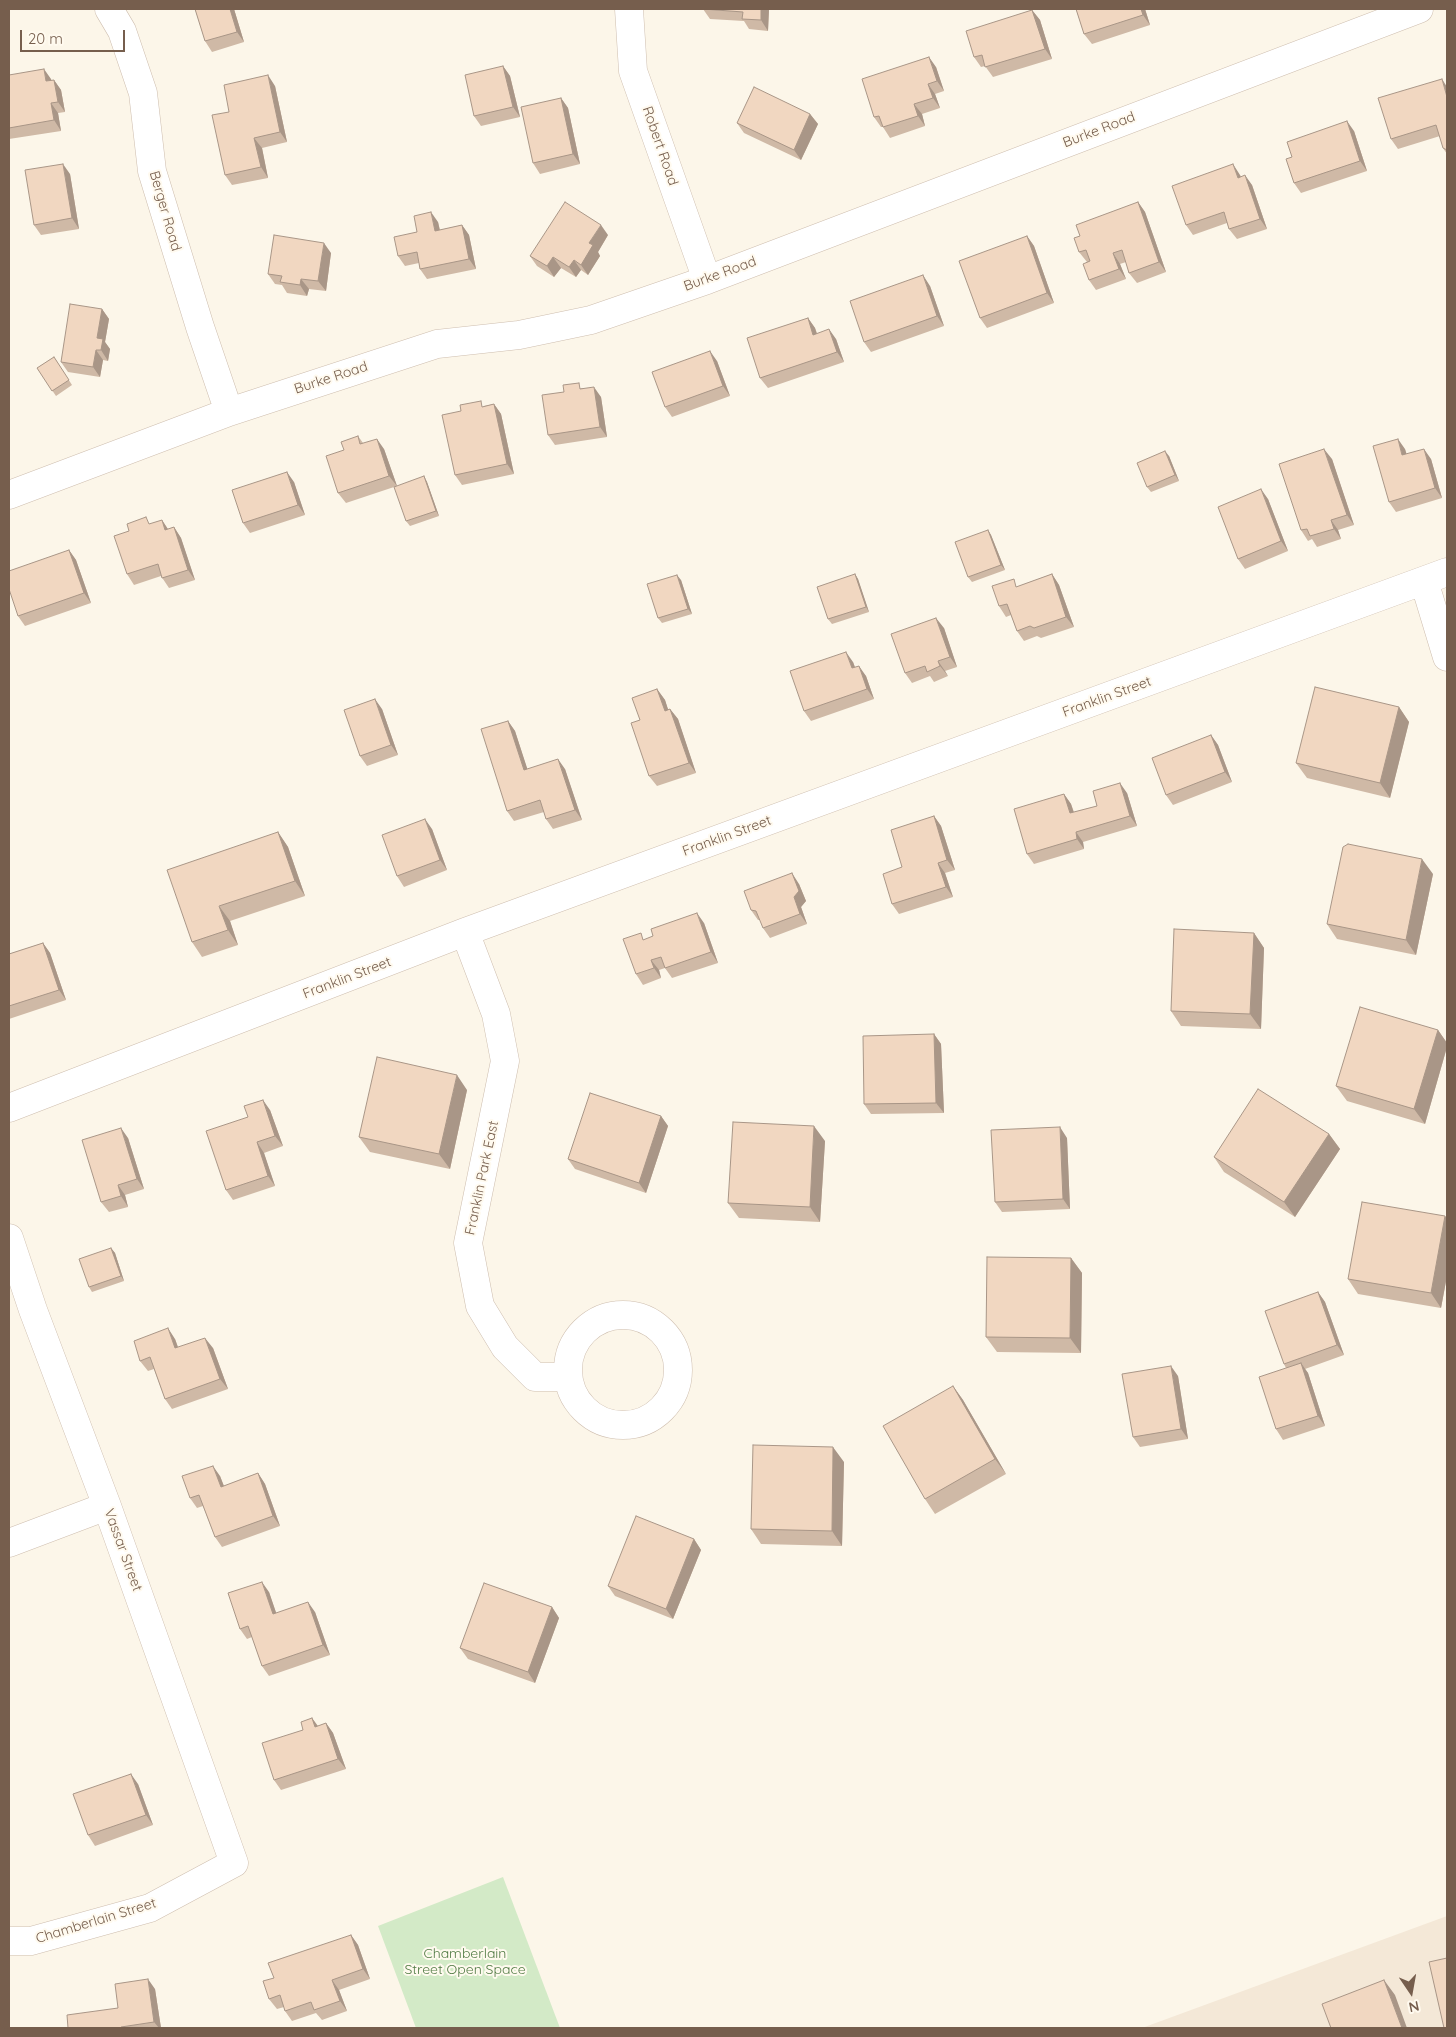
<!DOCTYPE html>
<html>
<head>
<meta charset="utf-8">
<style>
	body { margin:0 }
	#map { position:relative; width:1456px; height:2037px; overflow:hidden; background:#fcf6e9; font-family:Quicksand,sans-serif }
	canvas { display:block }
	.frame { position:absolute; inset:0; border:10px solid #765e4d; pointer-events:none }
	.north { position:absolute; left:1386px; top:1967px; width:50px; height:50px; -webkit-text-stroke:4px #fffaef; paint-order:stroke; rotate:168deg; font-size:14px; font-weight:700; line-height:20px; text-align:center; color:#765e4d }
	.north::after { content:''; display:block; margin:auto; width:18px; height:22px; background:#765e4d; clip-path:polygon(50% 0,100% 100%,50% 72%,0 100%) }
	.scale { position:absolute; left:20px; top:30px; width:105px; height:22px; box-sizing:border-box; border:2px solid #765e4d; border-top:0; padding-left:6px; font-size:15px; line-height:18px; white-space:nowrap; color:#765e4d; -webkit-text-stroke:4px #fffaef; paint-order:stroke }
</style>
</head>
<body>
<div id="map">
<canvas width="1456" height="2037"></canvas>
<div class="frame"></div>
<div class="north">N</div>
<div class="scale">20 m</div>
</div>
<script>
const g = document.querySelector('canvas').getContext('2d');
g.lineJoin = 'round';
function paint(path, color) {
  g.fillStyle = color;
  g.fill(path, 'evenodd');
}
function poly(rows) {
  const path = new Path2D();
  for (const r of rows) {
    if (r.length === 3) {
      path.moveTo(r[0] + r[2], r[1]);
      path.arc(r[0], r[1], r[2], 0, 2 * Math.PI);
      continue;
    }
    path.moveTo(r[0], r[1]);
    for (let i = 2; i < r.length; i += 2) path.lineTo(r[i], r[i + 1]);
  }
  return path;
}
function stroke(path, color, width, dash) {
  g.strokeStyle = color;
  g.lineWidth = width;
  g.lineCap = dash ? 'butt' : 'round';
  g.setLineDash(dash || []);
  g.stroke(path);
}
function drawText(font, color, halo, rows, align = 'center') {
  g.font = font + ' Quicksand,sans-serif';
  g.lineWidth = 4;
  g.setLineDash([]);
  g.textBaseline = 'middle';
  g.strokeStyle = halo;
  g.fillStyle = color;
  for (const [text, x, y, turn = 0] of rows) {
    g.save();
    g.translate(x, y);
    g.rotate((+turn || 0) * Math.PI / 180);
    g.textAlign = isNaN(turn) ? turn : align;
    if (halo) g.strokeText(text, 0, 0);
    g.fillText(text, 0, 0);
    g.restore();
  }
}
paint(poly([
	[1447,1916,1447,2028,1142,2028]
]), '#f4e8d7');
paint(poly([
	[503,1877,560,2028,416,2028,378,1926]
]), '#d3eac7');
const minor = poly([
	[109,9,122,31,143,93,152,171,200,327,229,412],
	[629,9,633,71,707,280],
	[9,495,229,412,437,344,519,335,591,320,707,280,1419,9],
	[1424,581,1447,657],
	[465,932,496,1014,505,1061,468,1243,480,1306,505,1347,535,1377,568,1377],
	[9,1108,465,932,1447,572],
	[9,1238,33,1310,107,1506,234,1863,150,1908,31,1941,9,1941],
	[623,1370,55],
	[9,1543,107,1506]
]);
stroke(minor, '#cebeaf', 29);
stroke(minor, '#fff', 28);
paint(poly([
	[195,9,234,9,244,42,212,52,205,41],
	[703,9,769,9,768,31,749,29,744,21,710,19],
	[1076,9,1145,9,1150,25,1092,44,1084,34],
	[1032,10,1040,20,1052,59,993,77,985,66,981,67,974,57],
	[503,66,510,76,520,117,481,126,474,116],
	[936,67,944,91,935,94,940,108,922,114,925,126,890,138,883,127,881,127,874,117],
	[9,75,51,79,51,80,54,80,61,90,65,112,58,113,61,131,9,139],
	[275,86,287,142,262,148,268,178,232,185,225,175,229,112],
	[1447,87,1447,154,1443,148,1440,136,1398,149,1391,139],
	[561,98,568,108,580,164,540,174,533,163],
	[810,114,818,124,801,160,744,133,737,123],
	[1354,131,1367,171,1301,193,1294,183,1292,157],
	[70,174,79,229,41,235,34,225],
	[1240,175,1241,177,1252,185,1267,229,1237,239,1229,229,1227,223,1193,235,1186,225],
	[1138,202,1145,212,1166,272,1137,283,1129,273,1126,262,1120,264,1126,279,1096,290,1089,280,1087,262,1079,252,1080,236],
	[438,222,440,230,462,225,469,235,476,269,427,279,420,269,419,263,405,266,398,256,417,232],
	[608,235,598,252,600,256,588,275,581,270,576,277,561,268,554,277,537,266,530,256],
	[1027,236,1034,246,1054,303,987,328,980,318],
	[331,253,326,291,309,289,307,296,287,293,282,285,275,284,268,274],
	[930,286,944,326,871,352,864,342],
	[102,309,109,319,105,342,110,349,108,361,103,360,100,377,68,372,61,362],
	[808,318,815,328,817,333,836,339,844,362,768,388,760,378],
	[54,357,72,385,56,396,37,368],
	[717,361,730,396,672,417,665,407],
	[583,388,601,397,607,437,555,445,548,435,564,392],
	[494,404,501,414,514,474,462,485,455,475,484,406],
	[358,436,363,443,384,449,397,486,346,503,338,493,344,450],
	[1405,449,1406,454,1431,459,1442,498,1396,512,1389,502],
	[1169,456,1179,481,1151,492,1147,487],
	[1332,459,1354,525,1338,530,1341,539,1317,547,1312,539,1308,541,1301,530],
	[424,476,427,482,439,516,410,526,406,521],
	[294,482,305,515,250,533,243,523],
	[1268,499,1288,551,1245,569,1238,559],
	[162,520,168,529,174,527,181,538,195,580,169,588,161,576,134,585,127,574,151,524],
	[988,530,991,535,1005,570,972,582,968,577],
	[69,550,76,560,91,603,25,626,18,616],
	[855,574,858,579,869,612,832,624,828,619],
	[1052,574,1059,585,1074,627,1041,638,1037,636,1024,641,1017,631,1011,615,1006,617,999,606,1019,586],
	[681,580,692,614,662,623,658,618],
	[944,628,957,667,945,671,948,676,934,682,930,676,912,683,905,673],
	[853,662,855,667,866,676,874,699,811,721,804,711],
	[657,689,665,700,668,710,670,709,678,719,696,773,657,786,649,776,640,720],
	[1399,707,1409,722,1390,798,1307,778,1296,763],
	[382,709,398,755,367,766,360,756],
	[508,721,515,731,527,769,565,769,582,820,553,829,546,819,544,812,514,821,507,811],
	[1211,735,1218,745,1232,782,1173,805,1166,795],
	[1127,793,1137,826,1083,842,1084,849,1034,864,1027,854,1064,794,1071,804,1074,812,1097,806],
	[934,816,941,826,955,870,945,873,953,897,899,914,892,904,902,867],
	[432,829,447,870,404,887,397,876],
	[278,832,288,847,305,896,230,921,238,945,202,957,192,942],
	[1433,874,1416,955,1337,939,1327,924],
	[799,884,806,901,801,907,807,924,770,938,763,928,760,920,758,920,751,910],
	[704,923,718,963,672,978,665,968,659,970,661,978,643,985,636,974,645,940],
	[1254,933,1264,948,1261,1029,1181,1026,1171,1011],
	[43,943,50,953,66,1000,9,1019,9,954],
	[1438,1030,1447,1043,1447,1047,1425,1124,1347,1101,1336,1086],
	[934,1034,941,1044,944,1113,871,1114,864,1104],
	[467,1090,450,1169,370,1152,359,1137],
	[270,1110,283,1146,264,1153,275,1186,233,1200,226,1190],
	[661,1116,668,1126,646,1193,575,1169,568,1159],
	[1329,1134,1340,1149,1295,1217,1224,1172,1214,1157],
	[128,1138,144,1189,125,1195,128,1207,109,1212,101,1202],
	[1067,1138,1070,1209,1002,1212,995,1202],
	[825,1141,820,1222,739,1218,728,1203],
	[1445,1216,1447,1219,1447,1276,1441,1308,1358,1294,1348,1279],
	[111,1248,115,1253,124,1281,92,1292,89,1287],
	[1071,1258,1082,1273,1081,1353,997,1352,986,1337],
	[1318,1292,1325,1302,1344,1355,1305,1369,1308,1373,1325,1426,1283,1440,1276,1429,1286,1368,1284,1364],
	[175,1339,178,1347,213,1348,228,1389,172,1409,165,1399,154,1369,148,1371,140,1361],
	[1178,1376,1188,1439,1140,1447,1133,1437],
	[953,1386,963,1400,1006,1474,935,1514,925,1499],
	[844,1462,842,1546,761,1544,751,1529],
	[258,1473,265,1484,280,1526,222,1547,215,1537,203,1506,197,1508,190,1498,220,1476,224,1486],
	[694,1539,701,1550,673,1619,615,1596,608,1586],
	[269,1592,276,1613,315,1612,330,1655,269,1676,262,1666,252,1637,247,1639,240,1629],
	[552,1607,559,1618,535,1683,468,1659,460,1648],
	[312,1718,318,1726,326,1723,333,1733,346,1769,281,1790,274,1780,303,1730],
	[138,1784,153,1825,95,1846,88,1835],
	[351,1935,358,1945,370,1979,339,1990,347,2011,322,2020,316,2013,292,2021,285,2011,284,2007,277,2009,269,1999,274,1978],
	[155,1989,161,2028,68,2028,118,2008]
]), '#cfb9a6');
paint(poly([
	[230,9,234,9,244,42,237,32],
	[761,9,769,9,768,31,761,20],
	[1141,9,1145,9,1150,25,1143,15],
	[1032,10,1040,20,1052,59,1045,49],
	[929,57,936,67,944,91,937,81],
	[503,66,510,76,520,117,513,107],
	[44,69,51,79,53,91,46,81],
	[268,75,275,86,287,142,280,132],
	[1442,79,1447,87,1447,97],
	[54,80,61,90,65,112,58,102],
	[928,84,935,94,940,108,933,98],
	[561,98,568,108,580,164,573,154],
	[51,103,58,113,61,131,54,120],
	[914,104,922,114,925,126,918,116],
	[810,114,818,124,801,160,794,150],
	[1347,121,1354,131,1367,171,1360,161],
	[254,138,262,148,268,178,261,167],
	[63,164,70,174,79,229,72,218],
	[1233,164,1240,175,1245,188,1238,178],
	[1245,175,1252,185,1267,229,1260,219],
	[1138,202,1145,212,1166,272,1159,262],
	[431,212,438,222,442,241,435,231],
	[462,225,469,235,476,269,469,259],
	[601,225,608,235,598,252,600,256,588,275,581,265,589,243],
	[1027,236,1034,246,1054,303,1047,293],
	[324,243,331,253,326,291,318,281],
	[1113,253,1120,264,1126,279,1119,269],
	[553,257,561,268,554,277,547,266],
	[574,260,581,270,576,277,569,267],
	[923,275,930,286,944,326,937,316],
	[301,279,309,289,307,296,300,285],
	[102,309,109,319,105,342,110,349,108,361,101,350,97,338],
	[808,318,815,328,820,345,813,335],
	[829,329,836,339,844,362,837,352],
	[96,350,103,360,100,377,93,367],
	[710,351,717,361,730,396,723,386],
	[594,387,601,397,607,437,600,427],
	[494,404,501,414,514,474,507,464],
	[377,439,384,449,397,486,389,476],
	[1398,439,1405,449,1410,465,1402,455],
	[1324,449,1332,459,1354,525,1347,515],
	[1424,449,1431,459,1442,498,1435,488],
	[1165,451,1169,456,1179,481,1175,475],
	[287,472,294,482,305,515,298,505],
	[424,476,427,482,439,516,436,511],
	[1261,489,1268,499,1288,551,1281,541],
	[162,520,169,531,165,530],
	[1331,520,1338,530,1341,539,1334,529],
	[174,527,181,538,195,580,188,570],
	[988,530,991,535,1005,570,1001,565],
	[69,550,76,560,91,603,84,593],
	[855,574,858,579,869,612,866,607],
	[1052,574,1059,585,1074,627,1066,617],
	[677,575,681,580,692,614,688,609],
	[936,618,944,628,957,667,950,657],
	[846,652,853,662,859,679,852,668],
	[938,661,945,671,948,676,940,666],
	[859,666,866,676,874,699,867,689],
	[657,689,665,700,672,721,665,711],
	[375,699,382,709,398,755,391,745],
	[1399,707,1409,722,1390,798,1380,783],
	[670,709,678,719,696,773,689,763],
	[508,721,515,731,531,780,524,770],
	[1211,735,1218,745,1232,782,1225,772],
	[558,759,565,769,582,820,575,810],
	[1120,783,1127,793,1137,826,1130,816],
	[1064,794,1071,804,1077,823,1070,813],
	[934,816,941,826,955,870,947,860],
	[425,819,432,829,447,870,440,860],
	[278,832,288,847,305,896,295,881],
	[1076,832,1083,842,1084,849,1077,839],
	[1422,859,1433,874,1416,955,1406,940],
	[938,863,945,873,953,897,946,887],
	[792,873,799,884,806,901,801,907,807,924,800,914,794,897],
	[219,906,230,921,238,945,228,930],
	[697,913,704,923,718,963,711,952],
	[1254,933,1264,948,1261,1029,1250,1014],
	[43,943,50,953,66,1000,59,990],
	[651,960,659,970,661,978,654,968],
	[1438,1030,1447,1043,1447,1047,1425,1124,1414,1109],
	[934,1034,941,1044,944,1113,936,1103],
	[457,1075,467,1090,450,1169,439,1154],
	[263,1100,270,1110,283,1146,275,1136],
	[661,1116,668,1126,646,1193,639,1183],
	[814,1126,825,1141,820,1222,810,1207],
	[1060,1127,1067,1138,1070,1209,1063,1199],
	[121,1128,128,1138,144,1189,137,1179],
	[1329,1134,1340,1149,1295,1217,1284,1202],
	[257,1142,264,1153,275,1186,268,1176],
	[118,1185,125,1195,128,1207,121,1196],
	[1445,1216,1447,1219,1447,1276,1441,1308,1431,1293],
	[111,1248,115,1253,124,1281,121,1276],
	[1071,1258,1082,1273,1081,1353,1070,1338],
	[1318,1292,1325,1302,1344,1355,1337,1345],
	[168,1328,175,1339,182,1359,175,1348],
	[205,1338,213,1348,228,1389,220,1379],
	[1301,1363,1308,1373,1325,1426,1318,1416],
	[1171,1366,1178,1376,1188,1439,1181,1429],
	[953,1386,963,1400,1006,1474,995,1459],
	[833,1447,844,1462,842,1546,832,1531],
	[213,1466,220,1476,228,1497,221,1487],
	[258,1473,265,1484,280,1526,273,1516],
	[694,1539,701,1550,673,1619,666,1609],
	[262,1582,269,1592,280,1624,273,1614],
	[308,1602,315,1612,330,1655,323,1645],
	[552,1607,559,1618,535,1683,528,1672],
	[312,1718,319,1728,315,1727],
	[326,1723,333,1733,346,1769,338,1759],
	[131,1774,138,1784,153,1825,146,1815],
	[351,1935,358,1945,370,1979,363,1969],
	[148,1979,155,1989,161,2028,159,2028,154,2022],
	[332,1980,339,1990,347,2011,340,2001],
	[1384,1980,1395,1995,1407,2028,1402,2028]
]), '#a99687');
const building = poly([
	[195,9,230,9,237,32,205,41,195,9],
	[703,9,761,9,761,20,742,19,743,12,703,9],
	[1076,9,1141,9,1143,15,1084,34,1076,9],
	[1032,10,1045,49,985,67,982,55,974,57,966,31,1032,10],
	[929,57,937,81,928,84,933,98,914,104,918,116,883,127,879,116,874,117,862,79,929,57],
	[503,66,513,107,474,116,465,75,503,66],
	[44,69,46,81,54,80,58,102,51,103,54,120,9,128,9,75,44,69],
	[268,75,280,132,254,138,261,167,225,175,212,115,229,112,224,85,268,75],
	[1442,79,1447,97,1447,151,1447,150,1443,148,1436,125,1391,139,1378,98,1442,79],
	[754,87,810,114,794,150,737,123,754,87],
	[561,98,573,154,533,163,521,107,561,98],
	[1347,121,1360,161,1294,183,1286,159,1292,157,1287,142,1347,121],
	[63,164,72,218,34,225,25,170,63,164],
	[1233,164,1238,178,1245,175,1260,219,1229,229,1224,212,1186,225,1172,186,1233,164],
	[565,202,601,225,589,243,593,245,581,265,574,260,569,267,553,257,547,266,530,256,565,202],
	[1138,202,1159,262,1129,273,1122,250,1113,253,1119,269,1089,280,1083,264,1090,261,1086,250,1079,252,1074,238,1080,236,1076,225,1138,202],
	[431,212,435,231,462,225,469,259,420,269,417,252,398,256,394,237,417,232,414,216,431,212],
	[274,235,324,243,318,281,301,279,300,285,280,282,282,276,268,274,274,235],
	[1027,236,1047,293,980,318,959,261,1027,236],
	[923,275,937,316,864,342,850,301,923,275],
	[70,304,102,309,97,338,103,339,101,350,96,350,93,367,61,362,70,304],
	[808,318,813,335,829,329,837,352,760,378,747,338,808,318],
	[710,351,723,386,665,407,652,372,710,351],
	[54,357,69,380,52,391,37,368,54,357],
	[579,383,580,389,594,387,600,427,548,435,542,395,564,392,563,385,579,383],
	[481,401,482,407,494,404,507,464,455,475,442,415,461,411,460,405,481,401],
	[358,436,360,444,377,439,389,476,338,493,326,456,344,450,341,442,358,436],
	[1398,439,1402,455,1424,449,1435,488,1389,502,1373,446,1398,439],
	[1324,449,1347,515,1331,520,1334,529,1310,536,1307,529,1301,530,1279,464,1324,449],
	[1165,451,1175,475,1147,487,1137,463,1165,451],
	[287,472,298,505,243,523,232,490,287,472],
	[424,476,436,511,406,521,394,487,424,476],
	[1261,489,1281,541,1238,559,1218,507,1261,489],
	[146,517,149,524,162,520,165,530,174,527,188,570,162,578,158,564,127,574,114,536,129,531,127,524,146,517],
	[988,530,1001,565,968,577,955,542,988,530],
	[69,550,84,593,18,616,9,589,9,571,69,550],
	[855,574,866,607,828,619,817,587,855,574],
	[1052,574,1066,617,1034,628,1030,626,1017,631,1007,604,999,606,992,586,1014,579,1016,587,1052,574],
	[677,575,688,609,658,618,647,584,677,575],
	[936,618,950,657,938,661,940,666,927,672,925,666,905,673,891,634,936,618],
	[846,652,852,668,859,666,867,689,804,711,790,671,846,652],
	[1315,687,1399,707,1380,783,1296,763,1315,687],
	[657,689,665,711,670,709,689,763,649,776,631,723,640,720,632,698,657,689],
	[375,699,391,745,360,756,344,710,375,699],
	[508,721,524,770,558,759,575,810,546,819,540,800,507,811,481,729,508,721],
	[1211,735,1225,772,1166,795,1152,758,1211,735],
	[1120,783,1130,816,1076,832,1077,839,1027,854,1014,809,1064,794,1070,813,1097,806,1093,791,1120,783],
	[934,816,947,860,938,863,946,887,892,904,883,874,902,867,891,830,934,816],
	[425,819,440,860,397,876,382,835,425,819],
	[278,832,295,881,219,906,228,930,192,942,167,870,278,832],
	[1348,844,1422,859,1406,940,1327,924,1343,847,1348,844],
	[792,873,799,891,794,897,800,914,763,928,756,911,751,910,744,891,792,873],
	[697,913,711,952,665,968,661,957,651,960,654,968,636,974,623,939,641,933,643,940,653,936,651,929,697,913],
	[1174,929,1254,933,1250,1014,1171,1011,1174,929],
	[43,943,59,990,9,1006,9,954,43,943],
	[1360,1007,1438,1030,1414,1109,1336,1086,1360,1007],
	[934,1034,936,1103,864,1104,863,1036,934,1034],
	[377,1057,457,1075,439,1154,359,1137,377,1057],
	[1258,1089,1329,1134,1284,1202,1214,1157,1258,1089],
	[590,1093,661,1116,639,1183,568,1159,590,1093],
	[263,1100,275,1136,257,1142,268,1176,226,1190,206,1131,248,1117,244,1106,263,1100],
	[733,1122,814,1126,810,1207,728,1203,733,1122],
	[1060,1127,1063,1199,995,1202,991,1130,1060,1127],
	[121,1128,137,1179,118,1185,121,1196,101,1202,82,1140,121,1128],
	[1362,1202,1445,1216,1431,1293,1348,1279,1362,1202],
	[111,1248,121,1276,89,1287,79,1259,111,1248],
	[987,1257,1071,1258,1070,1338,986,1337,987,1257],
	[1318,1292,1337,1345,1284,1364,1265,1311,1318,1292],
	[168,1328,175,1348,205,1338,220,1379,165,1399,150,1357,140,1361,134,1341,168,1328],
	[1301,1363,1318,1416,1276,1429,1259,1377,1301,1363],
	[1171,1366,1181,1429,1133,1437,1122,1374,1171,1366],
	[953,1386,995,1459,925,1499,883,1426,953,1386],
	[753,1445,833,1447,832,1531,751,1529,753,1445],
	[213,1466,221,1487,258,1473,273,1516,215,1537,199,1495,190,1498,182,1476,213,1466],
	[636,1516,694,1539,666,1609,608,1586,636,1516],
	[262,1582,273,1614,308,1602,323,1645,262,1666,248,1626,240,1629,228,1593,262,1582],
	[484,1583,552,1607,528,1672,460,1648,484,1583],
	[312,1718,315,1727,326,1723,338,1759,274,1780,262,1743,303,1730,301,1722,312,1718],
	[131,1774,146,1815,88,1835,73,1794,131,1774],
	[351,1935,363,1969,332,1980,340,2001,314,2010,311,2002,285,2011,280,1995,269,1999,263,1981,274,1978,268,1963,351,1935],
	[1447,1958,1447,2028,1444,2028,1429,1962,1447,1958],
	[148,1979,154,2022,121,2027,122,2028,68,2028,67,2015,118,2008,115,1984,148,1979],
	[1384,1980,1402,2028,1331,2028,1322,2004,1384,1980]
]);
paint(building, '#f1d7c1');
stroke(building, '#a99687', 1);
drawText('14px', '#765e4d', '#fffaef', [
	["Burke Road",1099,130,-21],
	["Robert Road",660,146,71],
	["Berger Road",165,211,74],
	["Burke Road",720,274,-20],
	["Burke Road",331,378,-18],
	["Franklin Street",1107,697,-20],
	["Franklin Street",727,836,-20],
	["Franklin Street",347,978,-21],
	["Franklin Park East",482,1178,-78],
	["Vassar Street",123,1550,70],
	["Chamberlain Street",96,1921,-17]
]);
drawText('14px', '#517b44', '#fffaef', [
	["Chamberlain",465,1954],
	["Street Open Space",465,1970]
]);
</script>
</body>
</html>
